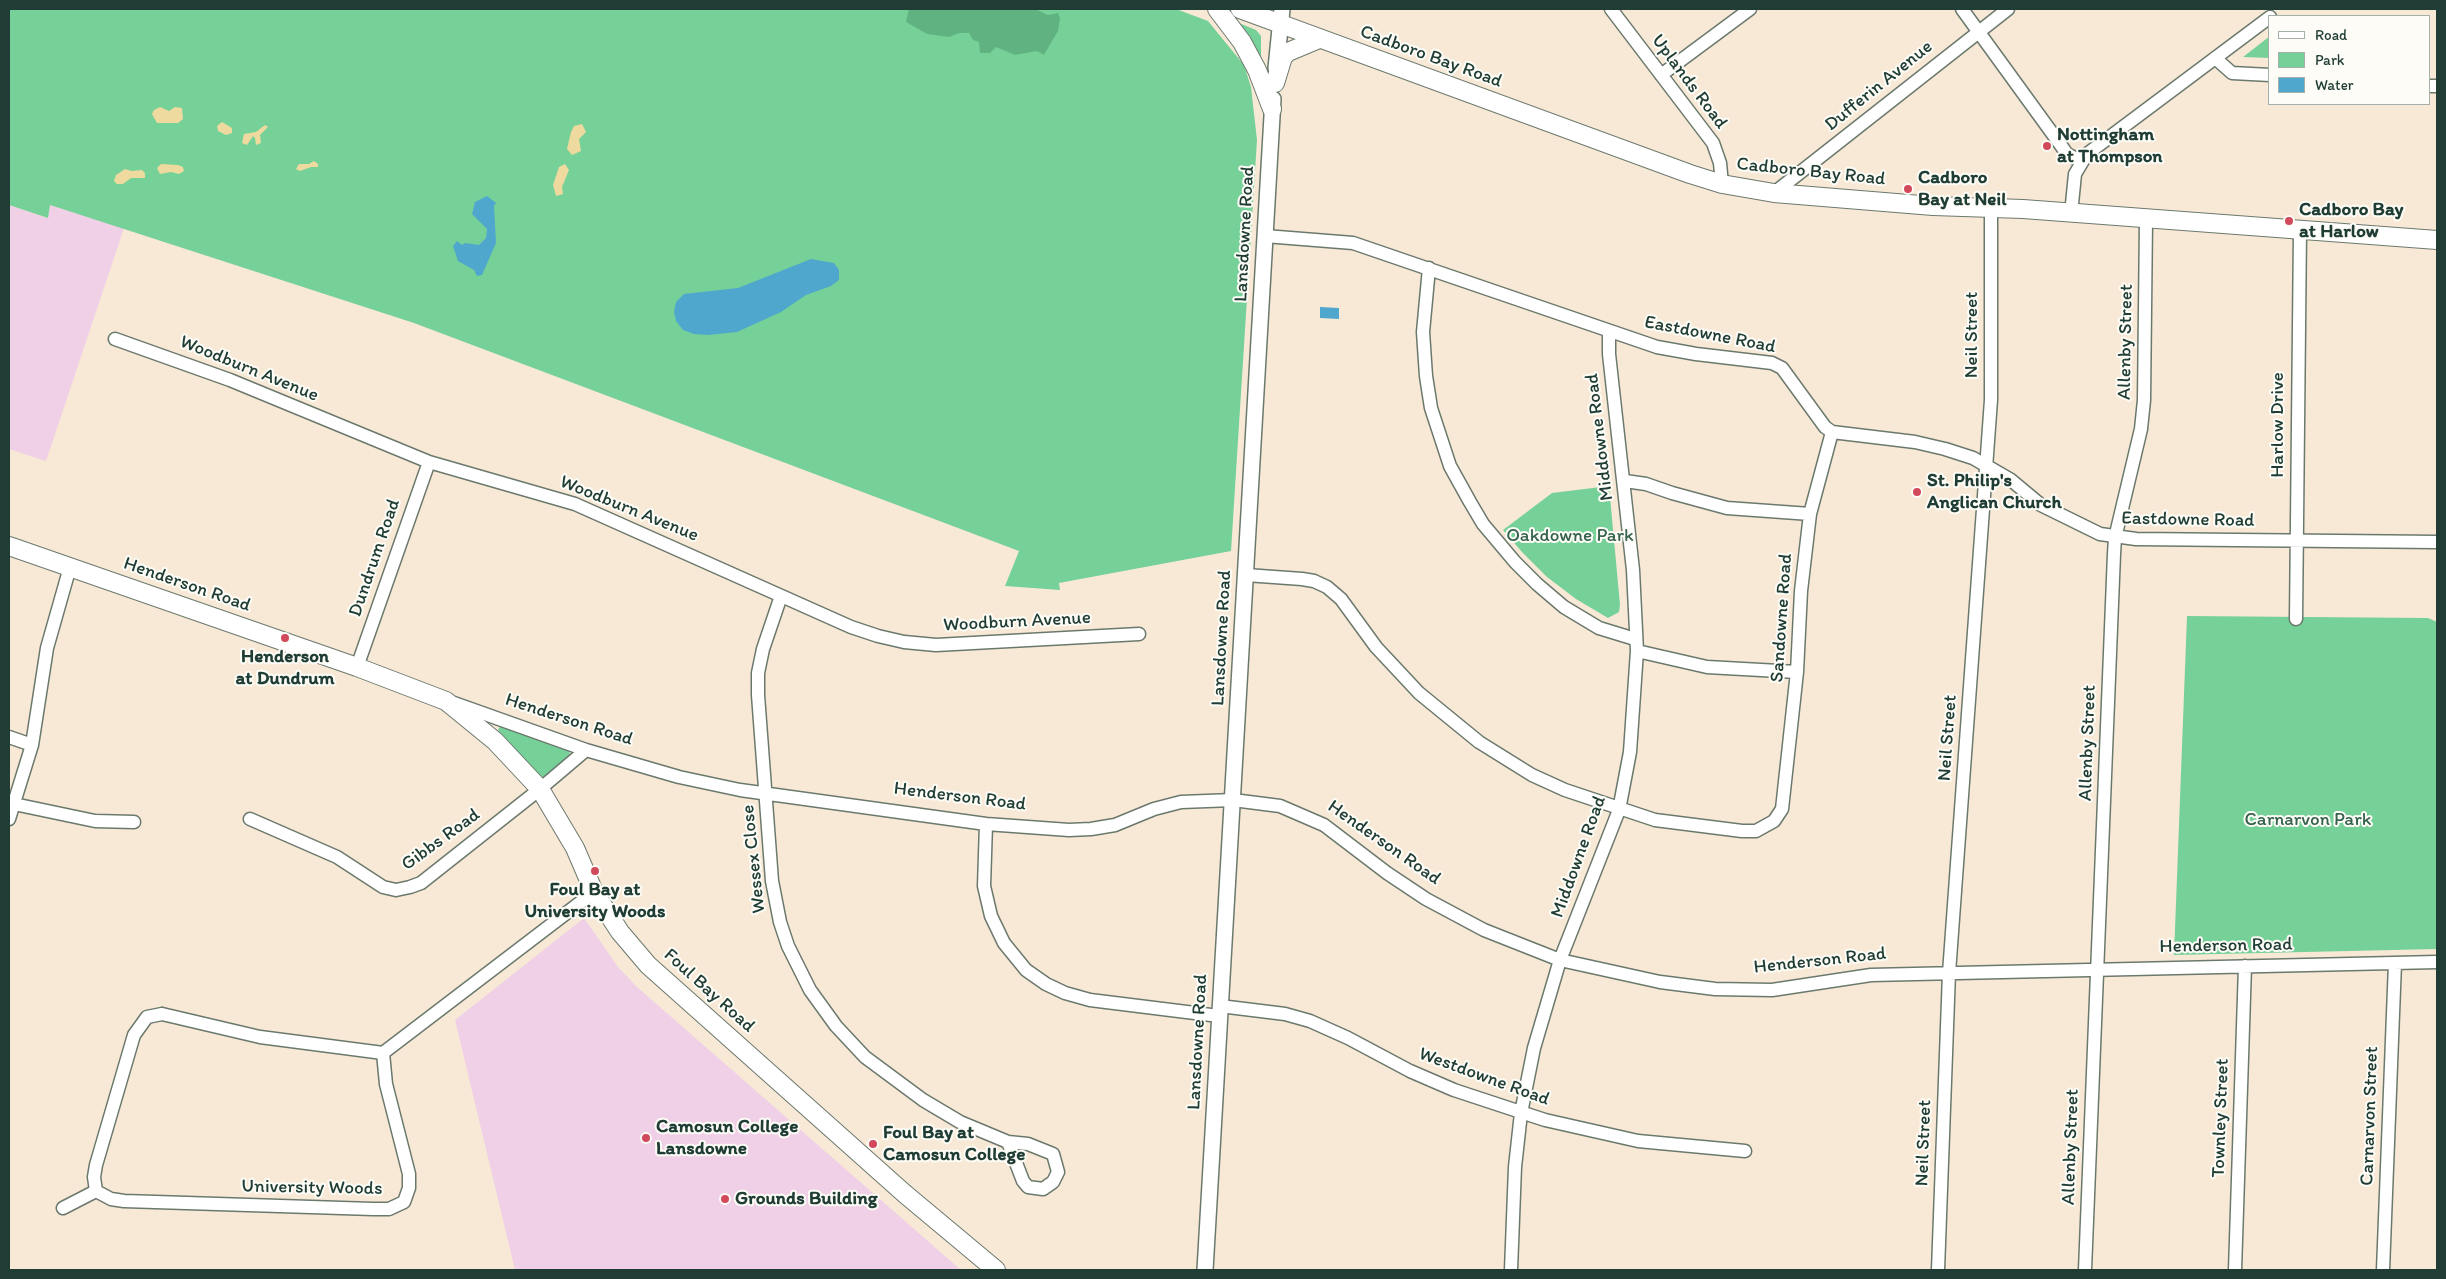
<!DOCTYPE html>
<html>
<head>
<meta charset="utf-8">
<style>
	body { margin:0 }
	#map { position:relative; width:2446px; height:1279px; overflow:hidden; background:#f8e9d6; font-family:Itim,sans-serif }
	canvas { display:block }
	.frame { position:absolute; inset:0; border:10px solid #1f3d34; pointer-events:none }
	.legend { position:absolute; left:2268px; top:15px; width:162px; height:90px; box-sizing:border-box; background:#fdfcf7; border:1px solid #a4b0a9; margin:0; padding:6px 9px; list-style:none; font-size:15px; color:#1f3d34 }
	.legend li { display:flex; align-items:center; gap:10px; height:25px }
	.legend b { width:25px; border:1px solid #a4b0a9 }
</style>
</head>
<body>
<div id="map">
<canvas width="2446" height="1279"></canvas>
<div class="frame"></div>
<ul class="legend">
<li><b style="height:6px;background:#fff"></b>Road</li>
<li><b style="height:14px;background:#76d198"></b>Park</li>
<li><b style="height:14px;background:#50a7cd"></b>Water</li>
</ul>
</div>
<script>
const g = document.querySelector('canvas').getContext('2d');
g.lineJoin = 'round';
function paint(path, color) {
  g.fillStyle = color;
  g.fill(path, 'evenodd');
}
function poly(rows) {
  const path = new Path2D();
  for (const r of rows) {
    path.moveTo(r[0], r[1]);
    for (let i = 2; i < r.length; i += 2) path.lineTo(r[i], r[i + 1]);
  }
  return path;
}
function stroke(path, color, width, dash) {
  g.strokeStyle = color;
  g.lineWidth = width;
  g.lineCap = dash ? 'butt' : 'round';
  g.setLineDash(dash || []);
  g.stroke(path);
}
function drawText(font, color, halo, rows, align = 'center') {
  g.font = font + ' Itim,sans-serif';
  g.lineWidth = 4;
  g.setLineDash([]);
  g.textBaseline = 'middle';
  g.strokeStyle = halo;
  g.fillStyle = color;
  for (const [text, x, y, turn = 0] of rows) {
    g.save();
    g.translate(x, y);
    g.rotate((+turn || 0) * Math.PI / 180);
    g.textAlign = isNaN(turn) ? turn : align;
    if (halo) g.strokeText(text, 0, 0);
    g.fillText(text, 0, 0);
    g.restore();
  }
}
paint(poly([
	[9,205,47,218,50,205,124,228,46,461,9,449],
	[584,918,618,967,637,987,961,1270,515,1270,455,1020]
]), '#efd0e6');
paint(poly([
	[9,9,1176,9,1208,21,1244,65,1251,87,1257,140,1231,551,1059,583,1060,590,1005,586,1019,551,414,323,50,205,48,218,9,205],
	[1239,23,1256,30,1261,36,1261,64],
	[2270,36,2270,58,2243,57],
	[1609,486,1620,605,1619,612,1608,618,1576,599,1547,577,1522,552,1503,530,1552,493],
	[2187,616,2428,618,2437,622,2437,949,2174,955],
	[501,725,569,748,570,756,543,777,539,776,498,730]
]), '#76d198');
paint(poly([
	[909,9,1035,9,1048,15,1058,13,1060,18,1058,31,1044,55,1037,51,1015,55,996,47,990,53,980,53,979,42,973,40,969,33,959,33,949,37,927,34,906,22]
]), '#60b380');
paint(poly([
	[160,107,169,111,175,107,182,108,183,119,178,123,157,123,152,114,154,110],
	[222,122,232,128,232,133,226,135,218,131,217,126],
	[582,124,586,132,579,139,581,151,572,155,567,149,571,132,574,126],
	[265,125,268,127,260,135,261,143,256,145,255,138,253,136,247,145,242,143,244,134,256,132],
	[314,161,318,164,318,167,311,167,300,171,296,169,299,164,309,164],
	[161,164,178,165,183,167,184,171,179,174,171,172,160,174,157,168],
	[565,164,569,170,562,187,563,194,556,196,553,185,559,167],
	[125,169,132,171,142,170,145,173,145,178,131,178,123,184,117,184,114,181,116,175]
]), '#eeda9e');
paint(poly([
	[487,196,496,203,494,206,496,243,482,275,477,276,474,270,458,261,453,246,457,241,462,245,465,243,479,245,486,238,487,229,472,214,475,202],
	[811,259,834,263,839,270,839,280,831,286,806,295,781,312,737,332,708,335,694,334,683,330,676,321,674,312,676,302,684,294,738,288],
	[1320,307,1339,308,1339,319,1320,318]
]), '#50a7cd');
const minor = poly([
	[1611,9,1713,143,1720,163,1722,184],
	[1962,9,2060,144,2067,154,2081,161],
	[2215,58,2232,73,2270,75],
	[1661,75,1750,9],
	[2430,86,2437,86],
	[1774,193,2008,9],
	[2071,214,2075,174,2087,154,2270,17],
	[1265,236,1353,243,1657,347,1696,354,1772,363,1782,368,1825,427,1832,432,1915,442,1945,449,1973,458,2011,480,2041,505,2100,534,2136,539,2437,542],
	[1429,268,1423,332,1426,376,1431,408,1450,466,1470,502,1483,524,1515,562,1537,584,1564,607,1599,628,1635,639],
	[115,339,230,380,429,462,575,504,851,627,878,636,904,642,936,645,1139,634],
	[1625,481,1646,484,1672,493,1727,508,1810,514],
	[1246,575,1302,579,1314,581,1327,587,1341,599,1376,647,1419,693,1479,742,1532,775,1565,790,1655,820,1742,831,1756,831,1774,821,1782,809,1797,672,1801,591,1810,514,1832,432],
	[781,596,763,649,758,673,758,695,772,881,780,922,788,946,810,990,836,1026,865,1057,923,1100,960,1122,1008,1142,1028,1144,1053,1154,1058,1172,1053,1182,1043,1189,1028,1187,1023,1181,1008,1142],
	[2296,619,2300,230],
	[1637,651,1707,667,1797,672],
	[357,667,429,462],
	[454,703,586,750,679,777,740,790,986,824,1069,830,1091,829,1115,825,1154,809,1181,802,1233,800,1280,806,1324,825,1387,873,1426,899,1484,930,1560,960,1660,982,1715,989,1772,990,1871,975,2437,962],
	[9,737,32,745],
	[14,804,95,821,134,822],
	[9,819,32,745,47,648,70,567],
	[250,819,337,857,383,887,396,890,410,887,421,883,540,789,586,750],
	[986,824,984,886,991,916,1004,943,1026,970,1046,984,1065,993,1090,1000,1219,1016],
	[1220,1006,1285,1014,1310,1021,1348,1038,1410,1071,1454,1090,1545,1120,1638,1141,1745,1151],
	[162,1014,260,1037,383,1053,386,1084,409,1174,409,1188,404,1202,389,1209,373,1209,124,1201,111,1199,96,1191,94,1177,96,1165,134,1035,147,1017,162,1014],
	[383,1053,594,892],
	[63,1208,96,1191],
	[1511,1270,1515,1167,1521,1113,1534,1048,1560,960,1619,810,1630,752,1637,651,1633,570,1609,354,1609,332],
	[1938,1270,1949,973,1991,400,1991,208],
	[2085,1270,2114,554,2115,538,2141,429,2144,400,2146,220],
	[2235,1270,2245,966],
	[2383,1270,2395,963]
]);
const tertiary = poly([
	[1276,68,1282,9],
	[1205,1270,1273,99]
]);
const secondary = poly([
	[1217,9,1242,42,1257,70,1272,109],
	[1240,9,1690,174,1722,184,1774,193,1933,206,2023,209,2437,240],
	[1275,83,1283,57,1288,52,1319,39],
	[9,546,357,667,446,701,495,741,540,789,575,848,594,892,620,932,648,965,905,1194,996,1270]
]);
stroke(minor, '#6b796d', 15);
stroke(tertiary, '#6b796d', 18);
stroke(secondary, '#6b796d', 20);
stroke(minor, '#fff', 12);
stroke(tertiary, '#fff', 15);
stroke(secondary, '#fff', 18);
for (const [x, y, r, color] of [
	[2047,146,5,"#d1495b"],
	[1908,189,5,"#d1495b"],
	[2289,221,5,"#d1495b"],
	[1917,492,5,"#d1495b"],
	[285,638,5,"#d1495b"],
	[595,871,5,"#d1495b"],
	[646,1138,5,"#d1495b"],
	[873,1144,5,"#d1495b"],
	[725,1199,5,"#d1495b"]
]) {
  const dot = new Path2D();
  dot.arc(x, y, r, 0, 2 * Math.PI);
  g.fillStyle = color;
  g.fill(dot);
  stroke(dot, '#fdfcf7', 2);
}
drawText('19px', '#1f3d34', '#fdfcf7', [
	["Cadboro Bay Road",1431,57,20],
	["Uplands Road",1689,82,53],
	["Dufferin Avenue",1879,86,-39],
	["Cadboro Bay Road",1811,172,6],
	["Lansdowne Road",1245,234,-87],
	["Eastdowne Road",1710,335,11],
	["Neil Street",1972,335,-90],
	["Allenby Street",2126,342,-89],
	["Woodburn Avenue",249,369,22],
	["Harlow Drive",2278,425,-90],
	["Middowne Road",1600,437,-97],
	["Woodburn Avenue",629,509,22],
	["Eastdowne Road",2188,520,1],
	["Dundrum Road",375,558,-71],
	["Henderson Road",187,585,19],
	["Sandowne Road",1782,618,-86],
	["Woodburn Avenue",1017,622,-3],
	["Lansdowne Road",1222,638,-87],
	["Henderson Road",569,720,18],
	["Neil Street",1948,738,-86],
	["Allenby Street",2088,743,-88],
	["Henderson Road",960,797,7],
	["Gibbs Road",441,840,-36],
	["Henderson Road",1384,843,35],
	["Middowne Road",1579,857,-70],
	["Wessex Close",754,859,-96],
	["Henderson Road",2226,946,-1],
	["Henderson Road",1820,961,-6],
	["Foul Bay Road",709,991,42],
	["Lansdowne Road",1198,1042,-87],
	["Westdowne Road",1484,1077,20],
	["Carnarvon Street",2370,1116,-88],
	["Townley Street",2221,1118,-88],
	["Neil Street",1924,1143,-88],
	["Allenby Street",2071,1147,-88],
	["University Woods",312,1188,1]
]);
drawText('bold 19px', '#1f3d34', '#fdfcf7', [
	["Nottingham",2057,135],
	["at Thompson",2057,157],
	["Cadboro",1918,178],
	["Bay at Neil",1918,200],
	["Cadboro Bay",2299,210],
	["at Harlow",2299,232],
	["St. Philip's",1927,481],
	["Anglican Church",1927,503],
	["Henderson",285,657,"center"],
	["at Dundrum",285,679,"center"],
	["Foul Bay at",595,890,"center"],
	["University Woods",595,912,"center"],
	["Camosun College",656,1127],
	["Lansdowne",656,1149],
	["Foul Bay at",883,1133],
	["Camosun College",883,1155],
	["Grounds Building",735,1199]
], 'left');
drawText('19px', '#35624d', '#fdfcf7', [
	["Oakdowne Park",1570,536],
	["Carnarvon Park",2308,820]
]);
</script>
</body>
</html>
